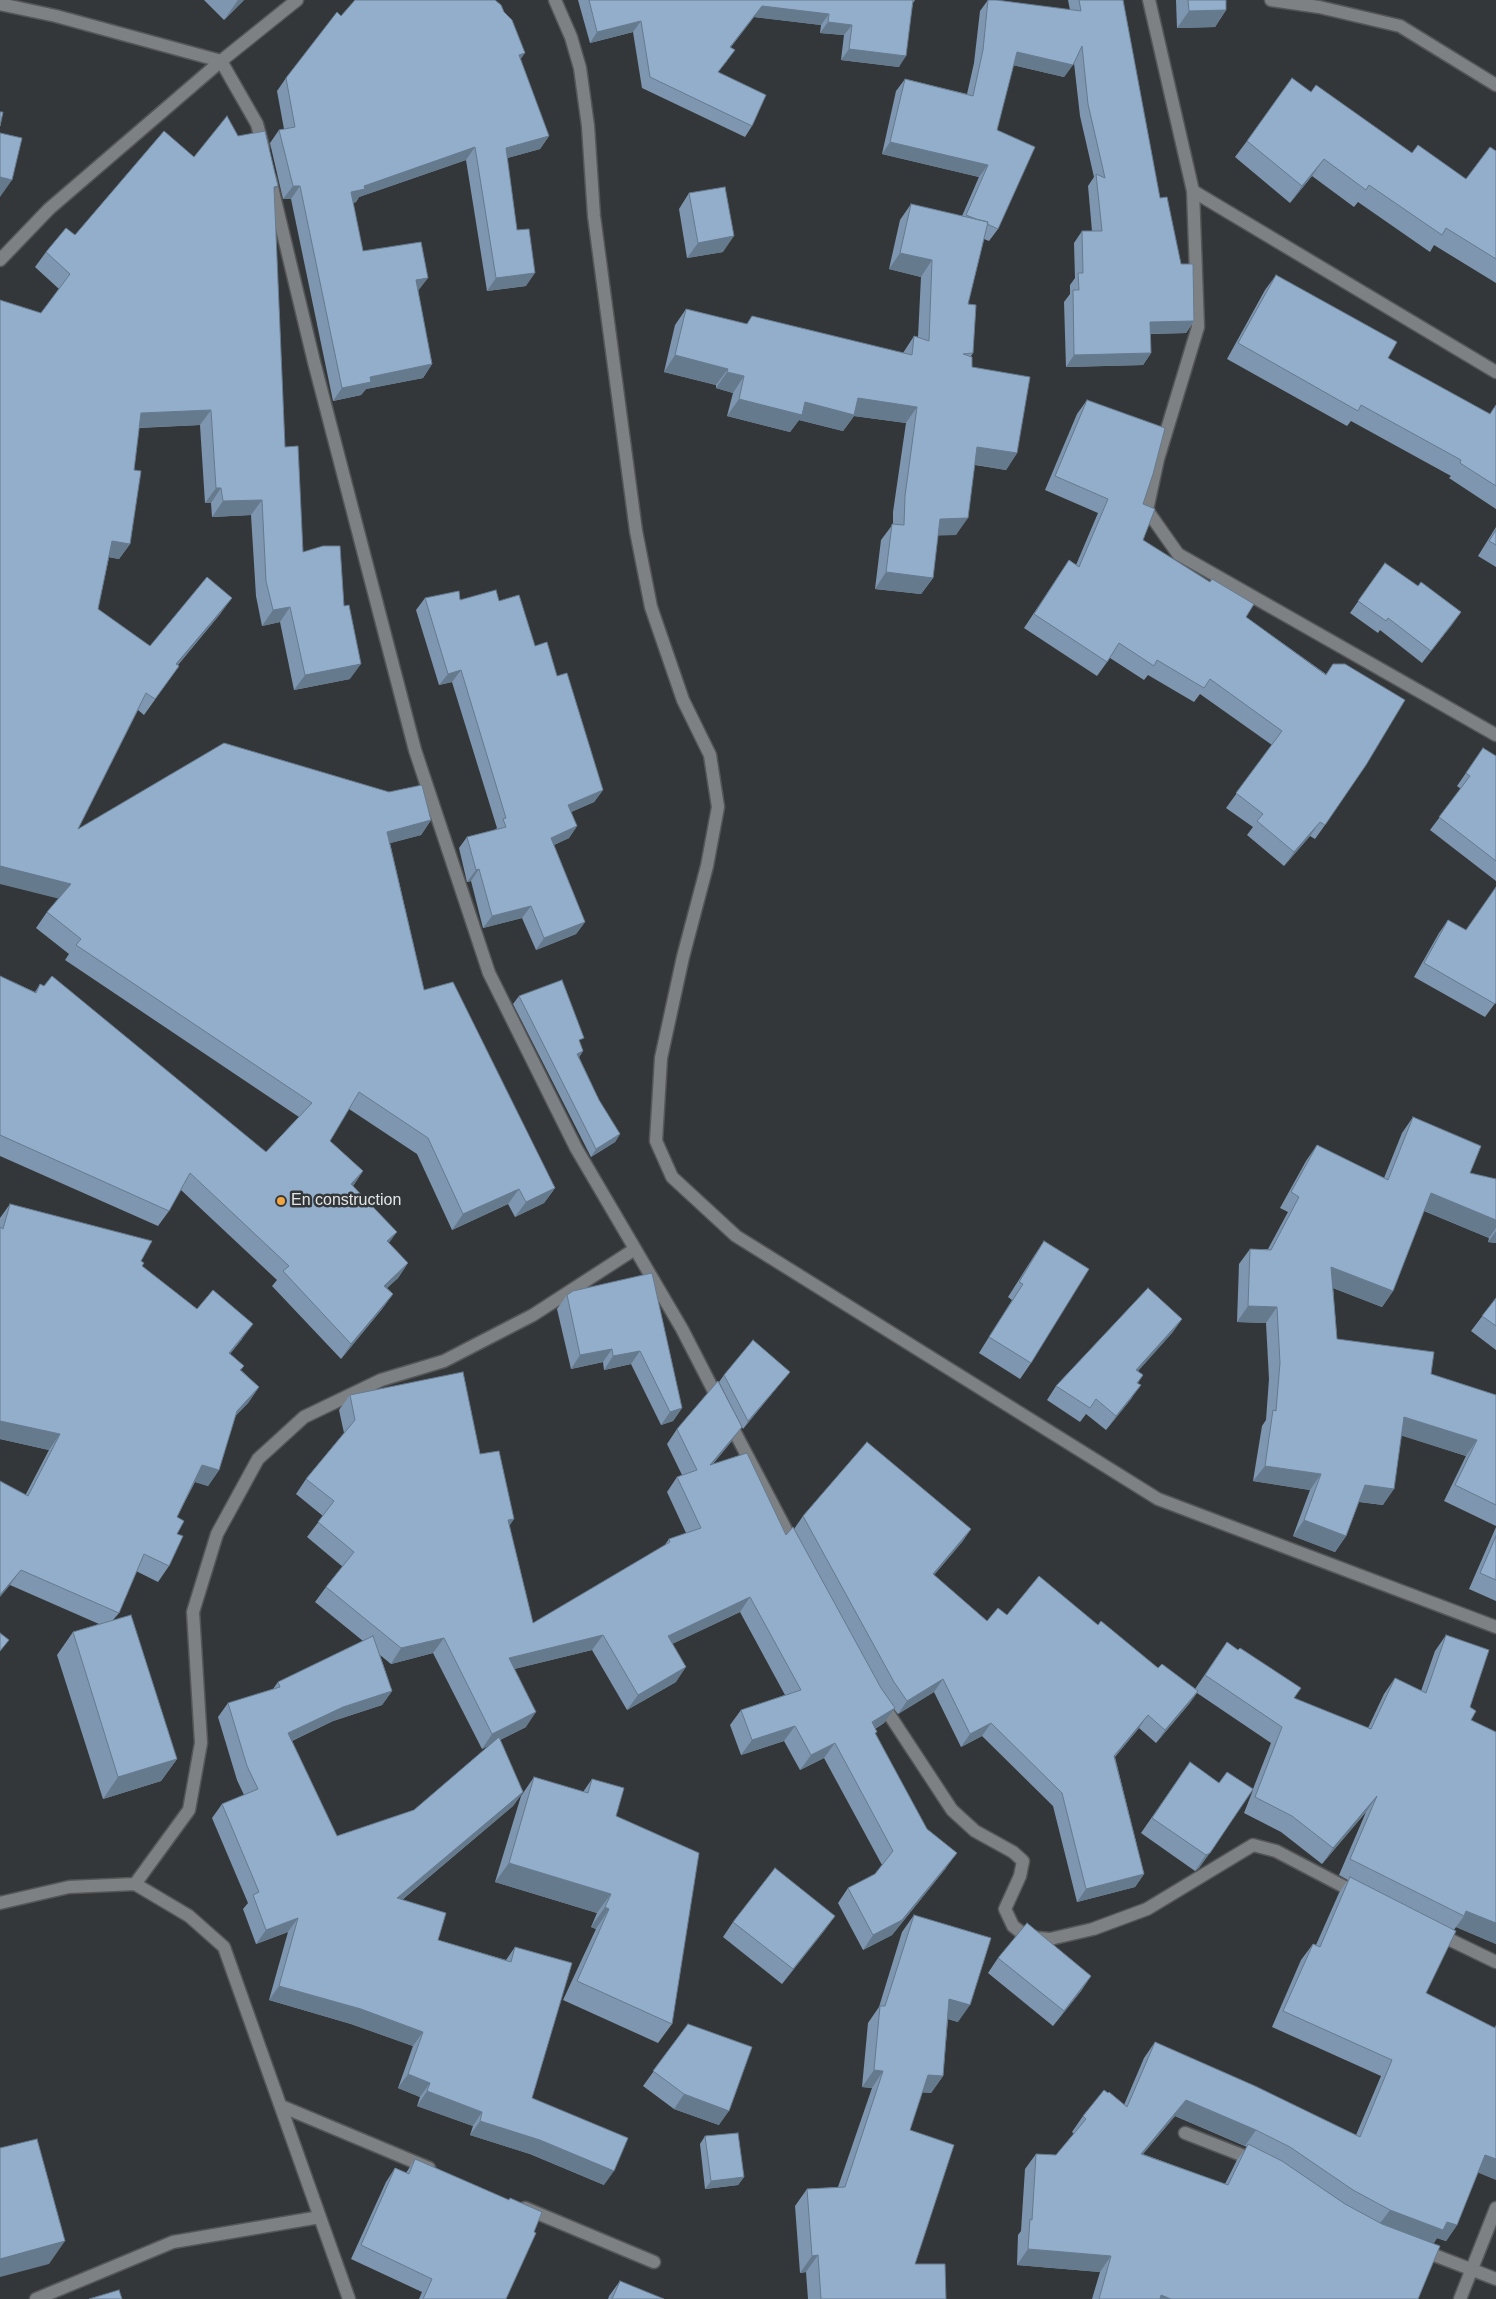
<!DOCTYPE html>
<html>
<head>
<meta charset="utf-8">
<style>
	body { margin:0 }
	canvas { display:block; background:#343739 }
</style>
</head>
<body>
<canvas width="1496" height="2299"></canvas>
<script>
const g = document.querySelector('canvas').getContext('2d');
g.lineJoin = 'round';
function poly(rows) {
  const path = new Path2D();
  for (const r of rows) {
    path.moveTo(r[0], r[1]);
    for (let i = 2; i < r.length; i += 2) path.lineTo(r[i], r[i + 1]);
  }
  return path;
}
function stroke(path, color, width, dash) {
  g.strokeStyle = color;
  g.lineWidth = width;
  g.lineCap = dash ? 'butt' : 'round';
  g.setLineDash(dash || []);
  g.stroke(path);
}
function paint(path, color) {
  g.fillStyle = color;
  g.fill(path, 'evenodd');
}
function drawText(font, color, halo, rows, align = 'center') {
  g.font = font + ' Arial,sans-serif';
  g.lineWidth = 5;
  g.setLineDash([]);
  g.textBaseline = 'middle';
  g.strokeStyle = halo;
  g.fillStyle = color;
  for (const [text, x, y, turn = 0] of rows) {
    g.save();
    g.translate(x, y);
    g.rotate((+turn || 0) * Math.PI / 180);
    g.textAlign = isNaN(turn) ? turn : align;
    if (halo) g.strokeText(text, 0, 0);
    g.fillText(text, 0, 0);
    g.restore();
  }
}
const minor = poly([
	[555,0,571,37,580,68,588,126,594,216,636,531,651,607,683,700,710,755,718,807,707,866,683,957,661,1058,656,1141,672,1177,736,1236,1158,1499,1496,1627],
	[1149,0,1193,191,1198,327,1158,459,1147,510,1178,554,1496,735],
	[1271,0,1319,7,1400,26,1496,85],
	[0,4,56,16,221,61,257,124,263,147],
	[270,179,314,362,415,750,489,973,576,1148,682,1329,720,1403],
	[1193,191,1496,372],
	[0,260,49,209,221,61,297,0],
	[729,1421,795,1547],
	[881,1702,952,1810,975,1831,1013,1852,1023,1861,1020,1876,1005,1909,1013,1926,1027,1937,1050,1939,1093,1929,1147,1909,1253,1845,1276,1851,1358,1894],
	[135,1884,189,1810,201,1743,193,1612,217,1534,258,1459,304,1417,381,1380,444,1361,533,1315,635,1249],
	[0,1903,69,1887,135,1884,189,1916,224,1947,349,2299],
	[1436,1933,1496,1962],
	[281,2106,429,2168],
	[1185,2133,1257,2161],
	[525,2208,654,2262],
	[1421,2250,1496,2279],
	[36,2299,173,2242,320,2217],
	[1460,2299,1496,2208]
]);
stroke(minor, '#545658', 15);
stroke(minor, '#7e8184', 12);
paint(poly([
	[204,0,244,0,224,20],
	[578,0,915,0,913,3,899,67,841,60,844,35,820,33,821,25,754,17,731,47,727,61,718,72,752,126,745,137,642,88,633,32,590,43],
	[988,0,996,0,1070,10,1068,0,1123,0,1160,198,1181,264,1194,321,1186,333,1151,334,1151,353,1143,365,1066,367,1064,302,1070,294,1070,285,1075,278,1074,243,1082,231,1092,231,1088,186,1094,177,1080,116,1074,63,1064,77,1013,65,997,130,998,229,989,241,984,239,968,304,973,353,971,356,972,367,1017,453,1006,470,975,465,956,535,938,535,933,578,921,594,875,589,881,540,893,524,893,512,906,423,854,416,843,431,799,420,790,432,727,416,733,393,716,388,716,385,664,372,675,325,686,309,747,324,903,353,914,336,918,337,921,277,889,269,900,220,911,204,962,216,979,177,882,154,896,91,905,79,967,94,974,63,980,11],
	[1176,0,1226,0,1226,10,1215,27,1177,28],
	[341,16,520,60,549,136,540,149,507,158,517,230,526,286,487,291,466,160,359,197,356,202,353,203,363,251,418,291,432,364,423,378,366,389,361,395,333,401,291,199,283,199,270,143,279,130,284,129,277,91,286,78],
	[1311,92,1412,153,1466,179,1496,151,1496,283,1434,245,1430,252,1358,202,1354,207,1312,176,1290,203,1235,157,1247,141],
	[238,136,274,192,285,447,303,552,344,606,350,679,294,690,280,622,262,626,256,596,251,515,212,517,211,503,205,503,200,425,139,428,134,470,130,544,119,559,109,557,98,609,150,646,221,613,178,665,179,666,144,715,138,710,78,829,431,820,421,835,390,843,424,990,555,1188,544,1203,515,1217,508,1204,452,1230,417,1154,349,1109,330,1141,363,1171,353,1186,389,1243,408,1263,398,1278,387,1288,393,1294,382,1309,341,1359,272,1286,277,1280,181,1190,169,1211,158,1226,0,1156,0,976,35,992,40,984,266,1152,299,1117,65,960,69,954,36,928,47,912,58,899,41,313,59,289,35,267,46,252,75,235,194,157],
	[689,193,723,252,687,258,679,209],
	[1276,275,1388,358,1490,414,1496,405,1496,509,1449,478,1451,476,1351,421,1347,426,1227,359,1265,290],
	[1087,400,1143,504,1143,540,1246,617,1326,674,1333,664,1325,825,1315,839,1310,836,1284,866,1247,835,1253,827,1226,808,1272,745,1200,694,1194,702,1148,675,1144,680,1110,658,1097,676,1024,628,1069,560,1076,565,1098,513,1045,490,1077,414],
	[1496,527,1496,567,1478,556],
	[1385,563,1418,586,1461,612,1422,663,1380,630,1378,633,1350,613],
	[425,598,499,601,557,676,603,790,594,802,571,812,577,826,569,838,554,845,585,922,576,934,536,950,522,918,483,928,471,881,467,882,459,848,467,837,495,830,497,828,452,682,439,685,416,610],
	[1483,748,1496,756,1496,881,1430,830,1461,789,1457,786],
	[1448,920,1466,930,1496,1002,1485,1017,1414,977,1439,933],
	[519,996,580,1043,583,1051,579,1057,599,1100,620,1134,615,1142,591,1157,513,1004],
	[1413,1117,1470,1173,1496,1179,1496,1243,1488,1242,1489,1238,1424,1211,1393,1291,1382,1307,1333,1288,1337,1339,1431,1374,1496,1395,1496,1526,1444,1501,1466,1456,1401,1435,1383,1505,1359,1502,1346,1536,1335,1552,1293,1536,1310,1490,1253,1481,1262,1426,1266,1420,1269,1379,1266,1323,1237,1322,1239,1264,1250,1249,1268,1249,1288,1212,1280,1208,1306,1161,1317,1145,1384,1178,1402,1133],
	[10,1204,141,1261,142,1266,197,1309,242,1339,230,1354,244,1366,241,1370,259,1387,248,1403,235,1416,219,1470,208,1486,195,1482,177,1517,177,1534,169,1566,158,1582,136,1571,119,1613,113,1620,177,1759,161,1781,103,1799,57,1655,73,1632,99,1624,10,1585,26,1494,49,1450,0,1439,0,1218],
	[1044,1241,1031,1363,1020,1379,979,1353,1012,1300,1008,1297,1034,1256],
	[652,1273,682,1408,673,1421,661,1425,631,1364,604,1370,603,1362,571,1369,557,1309,567,1295],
	[1496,1298,1496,1350,1471,1331],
	[1182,1319,1172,1333,1138,1371,1143,1375,1138,1383,1131,1399,1106,1430,1086,1414,1080,1422,1047,1400,1056,1386],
	[790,1372,784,1379,743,1429,719,1382,724,1375],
	[350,1395,480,1454,514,1519,509,1525,533,1623,664,1546,669,1539,686,1533,667,1492,677,1477,682,1475,667,1444,677,1429,742,1427,731,1442,713,1464,786,1535,794,1529,803,1516,971,1529,962,1542,934,1575,987,1621,1007,1615,1098,1625,1158,1668,1195,1689,1227,1642,1294,1698,1368,1728,1384,1694,1395,1678,1421,1691,1435,1651,1446,1635,1470,1707,1496,1944,1456,1927,1454,1930,1426,1993,1494,2028,1496,2025,1478,2172,1457,2225,1446,2241,1437,2238,1433,2244,1418,2299,1092,2299,1100,2272,1017,2265,1018,2235,1021,2231,1025,2169,1036,2154,1056,2155,1074,2134,1072,2132,1083,2116,1124,2105,1144,2058,1155,2042,1356,2135,1381,2076,1272,2027,1301,1960,1313,1944,1316,1945,1339,1893,1348,1880,1339,1875,1366,1812,1322,1864,1281,1832,1244,1813,1253,1790,1199,1868,1195,1871,1141,1833,1190,1762,1219,1783,1253,1789,1271,1743,1197,1693,1189,1704,1156,1743,1139,1728,1115,1757,1144,1874,1135,1887,1077,1902,1053,1806,982,1736,961,1747,934,1692,898,1714,894,1709,884,1723,875,1729,876,1734,946,1868,892,1935,863,1950,838,1903,848,1888,875,1874,882,1865,824,1758,800,1770,784,1741,741,1755,730,1725,741,1710,785,1695,740,1612,672,1644,676,1682,627,1710,592,1650,514,1669,526,1727,500,1740,523,1792,513,1806,402,1900,438,1940,506,1960,515,1947,532,2098,604,2185,530,2154,470,2135,473,2126,417,2106,420,2097,398,2088,413,2046,351,2024,269,2000,288,1932,256,1944,243,1909,248,1903,212,1818,222,1804,244,1795,237,1780,218,1717,228,1703,273,1689,278,1682,363,1641,315,1602,326,1587,343,1567,307,1537,323,1516,296,1494,306,1479,344,1433,339,1410],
	[433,1653,482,1749,490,1745,414,1810,337,1836,292,1741,333,1721,382,1705,392,1691,380,1655,391,1664],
	[1175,2116,1247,2147,1237,2160,1225,2184,1143,2154],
	[1496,1527,1496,1601,1469,1589],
	[534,1777,583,1792,592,1779,616,1816,672,2024,658,2043,563,2000,596,1929,591,1927,597,1913,495,1882,521,1796],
	[914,1915,958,2022,948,2019,943,2076,931,2093,922,2092,910,2130,915,2264,946,2299,808,2299,806,2272,800,2273,795,2206,807,2189,838,2187,872,2088,862,2087,868,2023,879,2007,902,1932],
	[835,1916,824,1931,782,1984,723,1937,733,1922],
	[998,1958,1091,1976,1081,1991,1053,2026,988,1973],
	[688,2024,719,2125,674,2109,643,2086],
	[705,2136,744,2177,738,2185,705,2189,700,2144],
	[415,2159,509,2200,510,2198,506,2299,419,2299,422,2292,351,2259,386,2182,395,2168,406,2173],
	[620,2281,664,2299,608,2299,609,2296]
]), '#7e96af');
paint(poly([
	[238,0,244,0,224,20],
	[762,6,829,14,821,25,754,17,722,58],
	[1226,10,1215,27,1177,28,1189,11],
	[641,21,633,32,590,43,597,32],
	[828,22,852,25,844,35,820,33],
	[849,49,906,56,899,67,841,60],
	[1017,52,1073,65,1064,77,1008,64],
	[525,53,516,66,519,55],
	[549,136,540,149,497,161,506,148],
	[890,142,988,165,979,177,882,154],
	[475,147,466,160,359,197,356,202,342,205,351,192,364,186],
	[1324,159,1312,176,1290,203,1302,186],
	[0,177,12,180,0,197],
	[278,186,267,201,274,187],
	[293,186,300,186,291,199,283,199],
	[734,236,723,252,687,258,698,243],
	[900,253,932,260,921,277,889,269],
	[535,273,526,286,487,291,496,278],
	[428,278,418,291,416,280],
	[1194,321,1186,333,1142,334,1150,322],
	[1151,353,1143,365,1066,367,1074,355],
	[675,355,728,369,716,385,664,372],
	[432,364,423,378,366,389,361,395,333,401,342,388,370,377],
	[727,372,744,376,733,393,716,388],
	[858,398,917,407,906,423,854,416,843,431,799,420,790,432,727,416,739,399,805,402],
	[211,410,200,425,130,428,141,413],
	[977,447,1017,453,1006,470,966,463],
	[216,488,221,488,211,503,205,503],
	[262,500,251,515,212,517,223,501],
	[968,518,956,535,928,536,940,519],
	[112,541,130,544,119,559,102,556],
	[886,572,933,578,921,594,875,589],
	[232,598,221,613,165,679,176,664],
	[290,607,280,622,262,626,273,610],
	[1461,612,1452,625,1422,663,1431,651],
	[361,664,350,679,294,690,305,675],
	[461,670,452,682,439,685,448,674],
	[603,790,594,802,560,817,568,805],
	[431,820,421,835,376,847,387,832],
	[1320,822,1310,836,1284,866,1294,852],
	[577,826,569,838,543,850,551,838],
	[0,866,71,884,60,899,0,884],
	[479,869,471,881,467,882,476,870],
	[531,906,522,918,483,928,492,916],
	[585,922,576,934,536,950,544,938],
	[583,1051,578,1059,577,1054],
	[620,1134,615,1142,591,1157,596,1149],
	[363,1171,352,1187,351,1184],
	[555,1188,544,1203,515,1217,526,1202],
	[519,1189,508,1204,452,1230,463,1214],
	[1431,1193,1496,1220,1496,1228,1489,1238,1420,1209],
	[1496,1231,1496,1243,1488,1242],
	[397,1232,386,1247,387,1241],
	[408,1263,398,1278,373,1301,384,1286],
	[1331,1267,1393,1291,1382,1307,1320,1283],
	[393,1294,382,1309,341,1359,351,1344],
	[1248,1306,1277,1307,1266,1323,1237,1322],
	[1182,1319,1172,1333,1126,1384,1136,1370],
	[253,1324,242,1339,218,1368,229,1353],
	[612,1349,603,1362,571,1369,580,1355],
	[640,1351,631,1364,604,1370,613,1356],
	[790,1372,784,1379,743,1429,748,1421],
	[1141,1385,1131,1399,1106,1430,1116,1416],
	[259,1387,248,1403,226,1426,237,1411],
	[682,1408,673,1421,661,1425,670,1412],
	[1404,1417,1477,1440,1466,1456,1393,1433],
	[0,1421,60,1434,49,1450,0,1439],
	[742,1427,731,1442,699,1480,710,1465],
	[202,1465,219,1470,208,1486,192,1481],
	[1265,1466,1321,1474,1310,1490,1253,1481],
	[1365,1485,1394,1489,1383,1505,1354,1501],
	[514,1519,504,1534,508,1520],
	[1304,1520,1346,1536,1335,1552,1293,1536],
	[971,1529,962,1542,924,1587,933,1574],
	[21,1570,10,1585,0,1597,0,1595],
	[750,1597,740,1612,657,1651,668,1636],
	[603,1635,592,1650,498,1673,509,1658],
	[444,1638,433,1653,391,1664,401,1648],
	[686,1667,676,1682,627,1710,638,1695],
	[943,1679,934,1692,898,1714,907,1701],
	[392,1691,382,1705,333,1721,278,1747,288,1733,343,1707],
	[1198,1691,1189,1704,1156,1743,1165,1730],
	[895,1708,884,1723,862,1737,872,1722],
	[536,1712,526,1727,482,1749,492,1734],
	[1148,1715,1139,1728,1105,1768,1114,1756],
	[991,1723,982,1736,961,1747,970,1734],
	[795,1726,784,1741,741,1755,752,1740],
	[835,1743,824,1758,800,1770,811,1755],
	[177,1759,161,1781,103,1799,118,1777],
	[523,1792,513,1806,387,1912,397,1898],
	[1377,1796,1366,1812,1322,1864,1333,1848],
	[957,1853,946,1868,892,1935,863,1950,873,1935],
	[1210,1853,1199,1868,1195,1871,1206,1855],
	[509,1863,611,1894,597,1913,495,1882],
	[1144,1874,1135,1887,1077,1902,1086,1889],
	[605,1907,609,1909,596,1929,591,1927],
	[1466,1911,1496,1923,1496,1944,1456,1927,1464,1916],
	[835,1916,824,1931,782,1984,793,1969],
	[298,1918,288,1932,256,1944,266,1930],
	[1091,1976,1081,1991,1053,2026,1064,2011],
	[279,1986,361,2009,423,2032,413,2046,351,2024,269,2000],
	[949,1999,970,2005,958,2022,937,2016],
	[874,2070,883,2071,872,2088,862,2087],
	[408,2074,430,2083,420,2097,398,2088],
	[928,2075,943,2076,931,2093,916,2092],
	[427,2091,482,2112,473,2126,417,2106],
	[684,2094,729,2111,719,2125,674,2109],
	[1186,2100,1256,2130,1245,2146,1175,2116,1130,2169,1141,2154],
	[480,2121,540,2140,614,2171,604,2185,530,2154,470,2135],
	[1485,2155,1496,2159,1496,2180,1474,2171],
	[744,2177,738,2185,705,2189,711,2181],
	[1390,2210,1447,2222,1457,2225,1446,2241,1437,2238,1432,2246,1378,2226],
	[65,2241,49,2264,0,2277,0,2259],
	[1028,2249,1111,2256,1100,2272,1017,2265],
	[818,2255,806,2272,800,2273,812,2256],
	[1161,2295,1171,2299,1158,2299]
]), '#667a8e');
const building = poly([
	[355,0,495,0,501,5,504,12,512,20,525,53,519,55,549,136,506,148,517,230,529,229,535,273,496,278,475,147,364,186,365,189,351,192,363,251,421,242,428,278,416,280,432,364,370,377,371,382,342,388,300,186,293,186,279,130,295,127,286,78,337,12,341,16,355,0],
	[589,0,913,0,906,56,849,49,852,25,828,22,829,14,762,6,730,47,735,50,718,72,766,95,752,126,650,77,641,21,597,32,589,0],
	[988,0,996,0,1081,11,1079,0,1123,0,1160,198,1167,197,1181,264,1193,264,1194,321,1150,322,1151,353,1074,355,1073,290,1079,290,1078,273,1083,273,1082,231,1102,231,1096,174,1105,178,1088,104,1082,46,1073,65,1017,52,997,130,1035,147,998,229,987,224,988,222,976,219,966,215,988,165,890,142,905,79,973,96,983,50,988,0],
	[1188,0,1226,0,1226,10,1189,11,1188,0],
	[1292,78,1311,92,1316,85,1412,153,1418,145,1466,179,1490,147,1496,151,1496,259,1446,228,1442,235,1369,185,1366,190,1324,159,1302,186,1247,141,1292,78],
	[0,112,3,112,0,126,0,112],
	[227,116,238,136,265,131,278,186,274,187,285,447,298,446,303,552,323,546,340,546,344,606,349,605,361,664,305,675,290,607,273,610,266,581,262,500,223,501,221,488,216,488,211,410,141,413,134,470,141,471,130,544,112,541,98,609,150,646,207,577,232,598,176,664,179,666,155,699,146,693,78,829,224,743,389,792,422,785,431,820,387,832,424,990,453,982,555,1188,526,1202,519,1189,463,1214,428,1138,359,1092,330,1141,363,1171,351,1184,397,1232,387,1241,408,1263,384,1286,393,1294,351,1344,283,1271,289,1266,190,1173,169,1211,0,1135,0,976,36,993,40,984,44,986,52,976,266,1152,312,1103,76,945,81,939,47,912,71,884,0,866,0,300,41,313,70,274,46,252,66,228,75,235,164,131,194,157,227,116],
	[0,133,22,138,12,180,0,177,0,133],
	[725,187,734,236,698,243,689,193,725,187],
	[911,204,988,222,968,304,976,305,973,353,963,354,972,357,972,367,1030,377,1017,453,977,447,968,518,940,519,933,578,886,572,892,524,904,525,905,496,917,407,858,398,854,415,805,402,802,415,739,399,744,376,727,372,728,369,675,355,686,309,747,324,752,316,912,355,914,336,929,341,932,260,900,253,911,204],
	[1276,275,1397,342,1388,358,1490,414,1496,405,1496,486,1460,463,1461,460,1361,405,1358,411,1238,343,1276,275],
	[1087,400,1165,428,1153,474,1143,504,1155,509,1143,540,1210,582,1212,579,1254,604,1246,617,1326,675,1333,664,1345,664,1405,700,1366,765,1325,825,1320,822,1294,852,1257,821,1263,814,1236,793,1282,731,1210,679,1204,688,1157,660,1154,666,1119,643,1107,662,1034,614,1069,560,1079,567,1108,499,1055,476,1087,400],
	[1496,530,1496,545,1489,541,1496,530],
	[1385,563,1418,586,1421,582,1461,612,1431,651,1388,618,1386,621,1358,601,1385,563],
	[496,590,499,601,519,595,535,646,547,642,557,676,567,673,603,790,568,805,577,826,551,838,585,922,544,938,531,906,492,916,479,869,476,870,467,837,506,827,503,819,506,818,461,670,448,674,425,598,459,591,460,600,496,590],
	[1483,748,1496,756,1496,861,1439,817,1470,776,1466,773,1483,748],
	[1496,887,1496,1002,1495,1004,1424,963,1448,920,1466,930,1496,887],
	[562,980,584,1038,579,1040,583,1051,577,1054,599,1100,620,1134,596,1149,519,996,562,980],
	[1413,1117,1481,1146,1470,1173,1496,1179,1496,1220,1431,1193,1393,1291,1331,1267,1337,1339,1434,1352,1431,1374,1496,1395,1496,1505,1455,1485,1477,1440,1404,1417,1394,1489,1365,1485,1346,1536,1304,1520,1321,1474,1265,1466,1273,1410,1276,1411,1280,1363,1277,1307,1248,1306,1250,1249,1271,1250,1299,1197,1291,1192,1317,1145,1388,1180,1413,1117],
	[10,1204,152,1241,141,1261,144,1263,142,1266,197,1309,213,1290,253,1324,229,1353,244,1366,240,1370,259,1387,237,1411,219,1470,202,1465,177,1517,184,1521,177,1534,183,1536,169,1566,144,1554,119,1613,21,1570,0,1595,0,1481,28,1496,60,1434,0,1421,0,1227,3,1229,10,1204],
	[1044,1241,1089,1269,1031,1363,989,1337,1023,1284,1019,1282,1044,1241],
	[652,1273,682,1408,670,1412,640,1351,613,1356,612,1349,580,1355,567,1295,573,1291,652,1273],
	[1148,1288,1182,1319,1136,1370,1143,1375,1137,1383,1141,1385,1116,1416,1096,1399,1090,1408,1056,1386,1148,1288],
	[1496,1298,1496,1326,1482,1316,1496,1298],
	[753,1340,790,1372,748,1421,724,1375,753,1340],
	[463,1372,480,1454,499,1451,514,1519,508,1520,533,1623,670,1542,669,1539,701,1528,677,1477,697,1470,677,1429,718,1381,742,1427,710,1465,747,1453,786,1535,793,1527,881,1688,895,1708,872,1722,877,1732,875,1733,927,1829,957,1853,902,1920,873,1935,848,1888,875,1874,893,1851,835,1743,811,1755,795,1726,752,1740,741,1710,801,1690,750,1597,668,1636,686,1667,638,1695,603,1635,509,1658,536,1712,492,1734,444,1638,401,1648,326,1587,354,1552,318,1522,334,1501,306,1479,355,1420,350,1395,463,1372],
	[867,1442,971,1529,933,1574,987,1621,998,1608,1007,1615,1039,1576,1098,1625,1101,1621,1158,1668,1162,1664,1198,1691,1165,1730,1148,1715,1114,1756,1144,1874,1086,1889,1062,1793,991,1723,970,1734,943,1679,907,1701,894,1682,803,1516,867,1442],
	[1496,1536,1496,1580,1480,1573,1496,1536],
	[131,1615,177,1759,118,1777,73,1632,131,1615],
	[0,1633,9,1640,0,1651,0,1633],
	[1446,1635,1489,1650,1470,1707,1476,1711,1471,1720,1496,1732,1496,1923,1466,1911,1464,1916,1350,1859,1377,1796,1333,1848,1292,1816,1255,1797,1282,1727,1205,1675,1227,1642,1238,1650,1240,1648,1301,1688,1294,1698,1371,1729,1395,1678,1426,1693,1446,1635],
	[373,1636,392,1691,343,1707,288,1733,337,1836,414,1810,499,1737,523,1792,397,1898,446,1913,438,1940,511,1962,515,1947,572,1963,532,2098,628,2138,614,2171,540,2140,480,2121,482,2112,427,2091,430,2083,408,2074,423,2032,361,2009,279,1986,298,1918,266,1930,253,1895,259,1892,222,1804,258,1789,247,1766,228,1703,280,1687,278,1682,373,1636],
	[1190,1762,1219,1783,1227,1772,1253,1789,1210,1853,1206,1855,1152,1818,1190,1762],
	[534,1777,588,1793,592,1779,624,1788,616,1816,699,1853,672,2024,577,1981,609,1909,605,1907,611,1894,509,1863,534,1777],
	[775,1868,835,1916,793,1969,733,1922,775,1868],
	[1350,1877,1456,1931,1426,1993,1495,2028,1496,2026,1496,2159,1485,2155,1457,2225,1447,2222,1443,2230,1390,2210,1353,2190,1290,2147,1256,2130,1186,2100,1141,2154,1228,2185,1248,2144,1282,2161,1345,2204,1382,2224,1440,2246,1418,2299,1171,2299,1161,2295,1160,2299,1099,2299,1111,2256,1028,2249,1030,2219,1032,2220,1036,2154,1056,2155,1086,2119,1083,2116,1104,2090,1108,2093,1109,2092,1127,2107,1155,2042,1255,2086,1360,2137,1392,2060,1283,2011,1313,1944,1320,1947,1350,1877],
	[914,1915,991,1938,970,2005,949,1999,943,2076,928,2075,910,2130,954,2145,915,2264,945,2264,946,2299,821,2299,818,2255,812,2256,807,2189,845,2187,883,2071,874,2070,880,2006,885,2006,914,1915],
	[1027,1923,1091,1976,1064,2011,998,1958,1027,1923],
	[688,2024,752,2047,729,2111,684,2094,653,2071,688,2024],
	[738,2133,744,2177,711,2181,705,2136,738,2133],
	[37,2139,65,2241,0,2259,0,2148,37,2139],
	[415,2159,509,2200,510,2198,542,2212,534,2232,536,2233,506,2299,423,2299,432,2279,361,2245,395,2168,409,2174,415,2159],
	[620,2281,664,2299,612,2299,620,2281],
	[119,2290,122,2299,89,2299,119,2290]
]);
paint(building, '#92aecb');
stroke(building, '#667a8e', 1);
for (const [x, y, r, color] of [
	[281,1201,5,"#f2a541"]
]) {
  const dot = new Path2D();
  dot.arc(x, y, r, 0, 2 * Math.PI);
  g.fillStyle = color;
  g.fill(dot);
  stroke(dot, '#343739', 2);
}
drawText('16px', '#e3e5e6', '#343739', [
	["En construction",291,1201]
], 'left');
</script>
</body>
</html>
